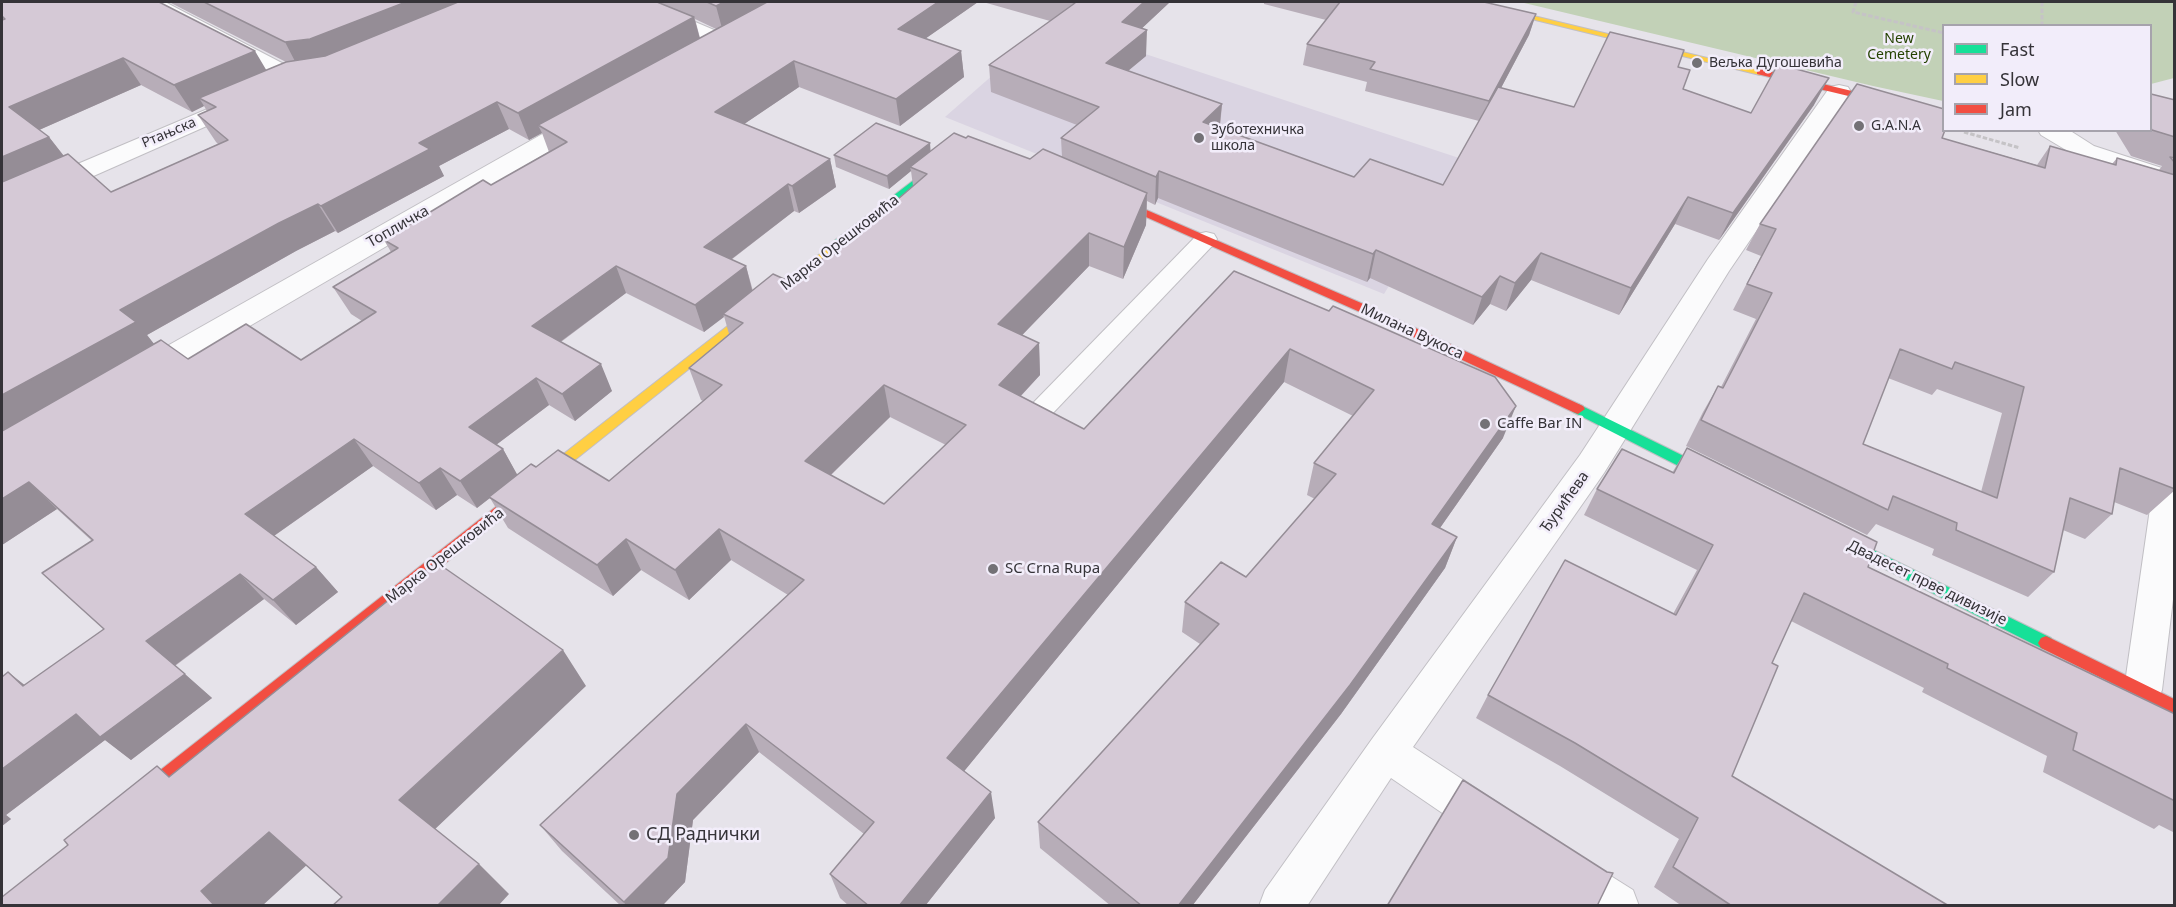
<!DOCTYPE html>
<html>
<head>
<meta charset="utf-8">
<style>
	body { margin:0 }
	#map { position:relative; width:2176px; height:907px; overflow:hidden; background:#e6e3ea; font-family:"Noto Sans",sans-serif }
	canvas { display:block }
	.frame { position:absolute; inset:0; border:3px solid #353338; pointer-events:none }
	.legend { position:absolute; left:1942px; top:24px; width:210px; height:108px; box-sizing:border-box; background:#f2edfa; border:2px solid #a6a3ac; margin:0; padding:8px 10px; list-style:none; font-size:18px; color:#353338 }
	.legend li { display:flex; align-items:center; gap:12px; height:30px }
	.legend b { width:30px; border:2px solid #a6a3ac }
</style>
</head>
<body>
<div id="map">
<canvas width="2176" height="907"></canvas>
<div class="frame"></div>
<ul class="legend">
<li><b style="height:8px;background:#16e098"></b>Fast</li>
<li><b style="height:8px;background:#ffcf43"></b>Slow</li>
<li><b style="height:8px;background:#f24e42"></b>Jam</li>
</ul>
</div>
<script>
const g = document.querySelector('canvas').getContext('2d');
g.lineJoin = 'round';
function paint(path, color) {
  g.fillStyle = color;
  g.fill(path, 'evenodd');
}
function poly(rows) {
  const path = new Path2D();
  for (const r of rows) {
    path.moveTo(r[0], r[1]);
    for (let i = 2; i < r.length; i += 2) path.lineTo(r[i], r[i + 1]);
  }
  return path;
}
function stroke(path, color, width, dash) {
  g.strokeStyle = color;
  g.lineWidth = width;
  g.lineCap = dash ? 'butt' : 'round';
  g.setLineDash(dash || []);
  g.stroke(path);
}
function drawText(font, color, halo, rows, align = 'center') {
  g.font = font + ' "Noto Sans",sans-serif';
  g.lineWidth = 5;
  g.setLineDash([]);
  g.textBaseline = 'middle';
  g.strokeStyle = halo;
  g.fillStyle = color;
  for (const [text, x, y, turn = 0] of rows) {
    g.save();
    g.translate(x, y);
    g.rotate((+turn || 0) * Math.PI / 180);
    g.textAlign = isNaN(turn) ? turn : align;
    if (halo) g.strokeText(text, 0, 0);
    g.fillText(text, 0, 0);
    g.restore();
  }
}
paint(poly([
	[1052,23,1465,160,1384,294,945,117]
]), '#dad4e2');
paint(poly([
	[1520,2,2174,2,2174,78,2151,84,2150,26,1944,26,1943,101,1873,86]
]), '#c2d1b7');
const lane = poly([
	[1206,232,1214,234,1217,239,1214,244,1052,414,1043,417,1034,414,1031,408,1034,402,1198,234,1206,232]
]);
const street = poly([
	[138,2,165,2,303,74,307,79,303,84,295,86,287,84,141,7,138,2],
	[620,2,648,2,733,38,737,43,733,48,725,50,717,48,623,7,620,2],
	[1839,85,1848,87,1851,92,1729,271,1604,473,1413,747,1506,808,1512,822,1506,836,1491,842,1476,836,1391,778,1307,906,1259,906,1265,890,1372,739,1580,455,1708,259,1830,87,1839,85],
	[243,94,252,96,255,101,252,106,12,212,2,214,2,196,243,94],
	[585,113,594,115,597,120,594,125,152,383,141,386,130,383,125,375,130,367,576,115,585,113],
	[2038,130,2069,130,2094,146,2174,172,2174,189,2076,156,2041,135,2038,130],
	[2174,447,2174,591,2162,690,2157,702,2143,707,2129,702,2124,690,2157,460,2162,451,2174,447],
	[1564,850,1579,856,1633,890,1639,906,1578,906,1549,886,1542,871,1549,856,1564,850]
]);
const fast = poly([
	[948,154,952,155,952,159,838,250,830,250,830,244,948,154],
	[1578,404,1724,476,1726,480,1724,484,1714,484,1573,412,1571,409,1573,406,1578,404],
	[1833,530,2051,638,2054,643,2051,648,2046,650,2041,648,1828,540,1826,536,1828,532,1833,530]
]);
const slow = poly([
	[1462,2,1476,2,1765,72,1760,75,1462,2],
	[834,243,838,244,838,250,512,510,502,510,500,506,502,502,834,243]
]);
const jam = poly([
	[1760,69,1944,113,1944,119,1757,74,1757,70,1760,69],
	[1105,192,1368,306,1583,406,1585,409,1578,414,1573,412,1360,312,1101,197,1101,193,1105,192],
	[507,501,512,502,514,506,512,510,138,809,132,811,126,809,124,803,126,797,502,502,507,501],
	[2046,636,2174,699,2174,714,2041,648,2038,643,2041,638,2046,636]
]);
stroke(lane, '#c1bfc4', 2);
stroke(street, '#c1bfc4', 2);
stroke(fast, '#c1bfc4', 2);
stroke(slow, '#c1bfc4', 2);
stroke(jam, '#c1bfc4', 2);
stroke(poly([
	[1856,2,1853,12,1944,33],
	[2042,2,2042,26],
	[1964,132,2020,148]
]), '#c5c3c6', 3, [4.5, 2]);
paint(lane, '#fbfbfc');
paint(street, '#fbfbfc');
paint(fast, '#16e098');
paint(slow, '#ffcf43');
paint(jam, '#f24e42');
paint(poly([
	[2,2,266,70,286,62,169,2,978,2,926,38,961,51,964,77,900,126,799,87,744,124,830,159,836,187,799,213,794,211,731,260,746,266,753,291,793,283,831,257,913,186,911,171,889,189,836,167,834,155,931,151,1030,159,1062,157,1061,138,1077,125,991,92,989,65,1050,21,983,2,1170,2,1142,28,1146,56,1128,71,1222,104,1220,128,1354,177,1443,185,1479,121,1365,91,1367,82,1303,65,1307,44,1326,20,1264,4,1264,2,1484,2,1536,14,1529,35,1501,88,1574,107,1678,67,1683,89,1751,113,1814,105,1719,240,1675,224,1619,315,1531,280,1506,311,1490,304,1473,325,1370,278,1367,282,1158,198,1155,205,1147,201,1146,225,1123,279,1089,266,1022,335,1039,343,1040,375,1021,396,1084,429,1234,271,1503,438,1440,528,1457,537,1445,568,1341,714,1192,906,1111,906,1040,848,1038,822,1200,644,1182,632,1185,602,1246,577,1315,499,1307,495,1314,463,1353,416,1284,382,964,771,995,818,925,906,849,906,840,898,830,874,864,834,759,752,693,820,685,882,662,906,621,906,562,851,540,825,788,595,731,560,689,600,641,570,613,596,508,528,490,498,477,508,457,495,436,510,373,466,274,536,316,567,338,592,296,625,264,599,175,666,212,698,131,760,105,740,6,815,11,819,2,826,2,677,25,685,104,629,92,541,57,509,2,545],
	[695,19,716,29,700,38],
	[141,85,192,112,204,106,207,111,198,115,216,142,218,144,111,192,64,156,49,137,39,130],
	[509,129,529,140,542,133,549,152,491,185,384,240,391,252,333,287,351,314,362,321,301,360,188,359,154,344,147,335,296,251,335,231,338,233,444,176,439,166],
	[626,293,704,332,724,316,729,334,689,368,701,400,703,401,609,481,536,467,517,475,503,449,496,445,549,405,575,421,612,391,561,342],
	[890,417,946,445,884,504,831,475],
	[2151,94,2175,100,2175,490,2147,515,2114,502,2112,514,2085,539,2063,530,2054,572,2028,597,1932,555,1934,549,1876,524,1867,535,1686,446,1703,412,1718,386,1721,387,1756,319,1733,310,1761,256,1746,250,1760,224,1942,138,2037,165,2050,146,2112,164,2117,158,2159,170,2162,166,2131,156,2115,130,2151,130],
	[1888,378,1932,395,1937,389,2002,413,1981,492,1863,444],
	[1687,448,1868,567,2175,714,2175,833,2159,825,2154,829,2043,772,2047,756,1922,692,1924,688,1791,621,1772,663,1732,776,1949,906,1682,906,1654,887,1679,839,1560,766,1476,718,1488,695,1673,614,1697,570,1584,515,1597,489,1672,473]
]), '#b7adb8');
paint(poly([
	[406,2,481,2,299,69,285,42],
	[724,2,777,2,723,32,716,6],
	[938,2,978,2,902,55,898,29],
	[1144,2,1170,2,1121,48,1122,22],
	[1536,14,1529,35,1483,122,1489,101],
	[694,17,701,43,538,125,542,133,529,140,518,113],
	[1147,30,1146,56,1106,89,1106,63],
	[255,51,271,78,199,98,204,106,192,112,174,85],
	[961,51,964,77,900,126,896,99],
	[123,58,141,85,30,134,9,107],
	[794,61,799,87,722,139,715,112],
	[1829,78,1814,105,1719,240,1733,213],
	[497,102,509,129,439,166,444,176,338,233,321,206,419,143],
	[1222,104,1219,131,1203,122],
	[49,137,70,164,2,194,2,157],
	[930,143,931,156,910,167,911,171,889,189,887,176],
	[830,159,836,187,799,213,792,186],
	[1159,171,1158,198,1155,205,1156,177],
	[788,184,794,211,712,274,704,247],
	[1147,193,1146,225,1123,279,1124,247],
	[1688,197,1675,224,1619,315,1631,288],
	[318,204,335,231,296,251,147,335,158,349,2,438,2,395,120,310,279,223],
	[1089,233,1089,266,1001,357,998,324],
	[1376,250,1370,278,1367,282,1373,254],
	[1541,253,1531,280,1506,311,1515,283],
	[616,266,626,293,545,353,532,326],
	[746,266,753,294,723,314,724,317,704,332,695,305],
	[1500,276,1490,304,1473,325,1482,297],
	[1039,343,1040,375,1001,417,999,385],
	[1290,349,1284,382,952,786,947,758],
	[601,364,612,391,575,421,562,394],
	[536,378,549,405,484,454,469,427],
	[884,385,890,417,813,492,805,461],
	[1516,406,1503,438,1421,555,1432,524],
	[354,439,373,466,268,540,245,514],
	[503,449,518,476,477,508,460,481],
	[440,468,457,495,436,510,419,483],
	[29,482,57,509,2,545,2,499],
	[719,529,731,560,689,600,675,570],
	[1457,537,1445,568,1341,714,1192,906,1178,906],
	[626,539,641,570,613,596,597,565],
	[316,567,338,592,296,625,273,600],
	[240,574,264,599,174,666,146,641],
	[563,650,586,686,432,832,399,800],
	[8,672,40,697,23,686],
	[185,674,212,698,131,760,105,740,6,815,11,819,2,826,2,769,76,714],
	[746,724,759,752,693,820,685,882,662,906,626,906,624,902,677,794],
	[991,792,995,818,925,906,899,906],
	[269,832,309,863,262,906,215,906,201,891],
	[479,864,509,894,498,906,437,906]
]), '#958d96');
const building = poly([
	[2,2,159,2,255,51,174,85,123,58,9,107,49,137,2,157,2,20,5,19,2,16,2,2],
	[204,2,406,2,310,39,285,42,204,2],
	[458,2,657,2,694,17,518,113,497,102,419,143,430,149,321,206,318,204,279,223,120,310,136,322,2,395,2,182,68,154,111,192,228,140,198,115,216,107,199,98,286,62,325,56,458,2],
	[707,2,724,2,716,6,707,2],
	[767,2,938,2,898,29,961,51,896,99,794,61,715,112,830,159,792,186,788,184,704,247,746,266,695,305,616,266,532,326,601,364,562,394,536,378,469,427,503,449,460,481,440,468,419,483,354,439,245,514,316,567,273,600,240,574,146,641,185,674,100,737,76,714,2,769,2,677,8,672,23,686,104,629,42,573,93,540,29,482,2,499,2,431,161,340,188,359,246,324,301,360,376,312,333,287,398,248,384,240,483,180,491,185,567,142,538,125,767,2],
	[1071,2,1144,2,1122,22,1147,30,1106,63,1222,104,1203,122,1354,177,1370,159,1443,185,1498,87,1574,107,1610,32,1684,50,1678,67,1690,70,1683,89,1751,113,1778,64,1829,78,1733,213,1688,197,1631,288,1541,253,1515,283,1500,276,1482,297,1376,250,1373,254,1159,171,1156,177,1061,138,1099,107,989,65,1075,3,1071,2],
	[1337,2,1484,2,1536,14,1489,101,1370,69,1375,62,1307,44,1340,2,1337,2],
	[1857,84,1944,109,1944,130,1945,130,1942,138,2045,168,2050,146,2116,165,2117,158,2175,175,2175,489,2120,468,2112,514,2070,498,2054,572,1956,530,1957,523,1893,496,1888,510,1701,420,1718,386,1723,388,1772,293,1747,284,1776,229,1760,224,1857,84],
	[1900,349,1952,369,1955,362,2024,387,1997,498,1863,444,1900,349],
	[2151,94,2175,100,2175,137,2152,130,2151,128,2151,94],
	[876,123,930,143,887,176,834,155,876,123],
	[954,133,966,138,968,136,1030,159,1043,149,1147,193,1124,247,1089,233,998,324,1039,343,999,385,1084,429,1234,271,1329,311,1333,306,1495,377,1516,406,1432,524,1457,537,1350,685,1178,906,1142,906,1038,822,1219,624,1185,602,1221,562,1246,577,1336,474,1314,463,1374,390,1290,349,947,758,991,792,899,906,869,906,830,874,874,822,746,724,677,794,668,858,624,902,540,825,804,580,719,529,675,570,626,539,597,565,489,497,531,464,536,467,558,450,609,481,722,385,689,368,743,323,723,314,773,274,793,283,827,255,831,257,927,174,910,167,954,133],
	[884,385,966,425,884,504,805,461,884,385],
	[2170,157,2175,158,2175,163,2170,157],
	[1687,448,1877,542,1868,567,2175,714,2175,801,2073,750,2077,733,1947,668,1948,664,1804,593,1772,663,1778,666,1732,776,1949,906,1732,906,1673,867,1698,818,1575,743,1488,695,1565,560,1676,615,1713,545,1597,489,1622,449,1674,473,1687,448],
	[436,562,563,650,399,800,479,864,437,906,332,906,342,897,269,832,201,891,215,906,2,906,2,897,68,845,64,840,157,766,169,777,436,562],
	[1463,780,1607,872,1613,873,1597,906,1387,906,1463,780]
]);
paint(building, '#d5c9d6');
stroke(building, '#958d96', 1.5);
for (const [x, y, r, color] of [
	[1697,63,6,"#737176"],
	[1859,126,6,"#737176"],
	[1199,138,6,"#737176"],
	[1485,424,6,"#737176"],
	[993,569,6,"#737176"],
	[634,835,6,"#737176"]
]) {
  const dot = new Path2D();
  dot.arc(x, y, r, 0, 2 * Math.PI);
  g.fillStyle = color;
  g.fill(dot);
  stroke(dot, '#f2edfa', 2);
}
drawText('14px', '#244200', '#f2edfa', [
	["New",1899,39],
	["Cemetery",1899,55]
]);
drawText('14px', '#353338', '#f2edfa', [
	["Вељка Дугошевића",1709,63],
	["G.A.N.A",1871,126],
	["Зуботехничка",1211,130],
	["школа",1211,146]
], 'left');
drawText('14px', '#353338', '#f2edfa', [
	["Ртањска",169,133,-23]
]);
drawText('15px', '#353338', '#f2edfa', [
	["Топличка",398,227,-30],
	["Марка Орешковића",840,243,-38],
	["Милана Вукоса",1412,332,25],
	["Ђурићева",1565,502,-54],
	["Марка Орешковића",445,556,-38],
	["Двадесет прве дивизије",1927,583,26]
]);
drawText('15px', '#353338', '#f2edfa', [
	["Caffe Bar IN",1497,424],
	["SC Crna Rupa",1005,569]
], 'left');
drawText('18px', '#353338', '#f2edfa', [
	["СД Раднички",646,835]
], 'left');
</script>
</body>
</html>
